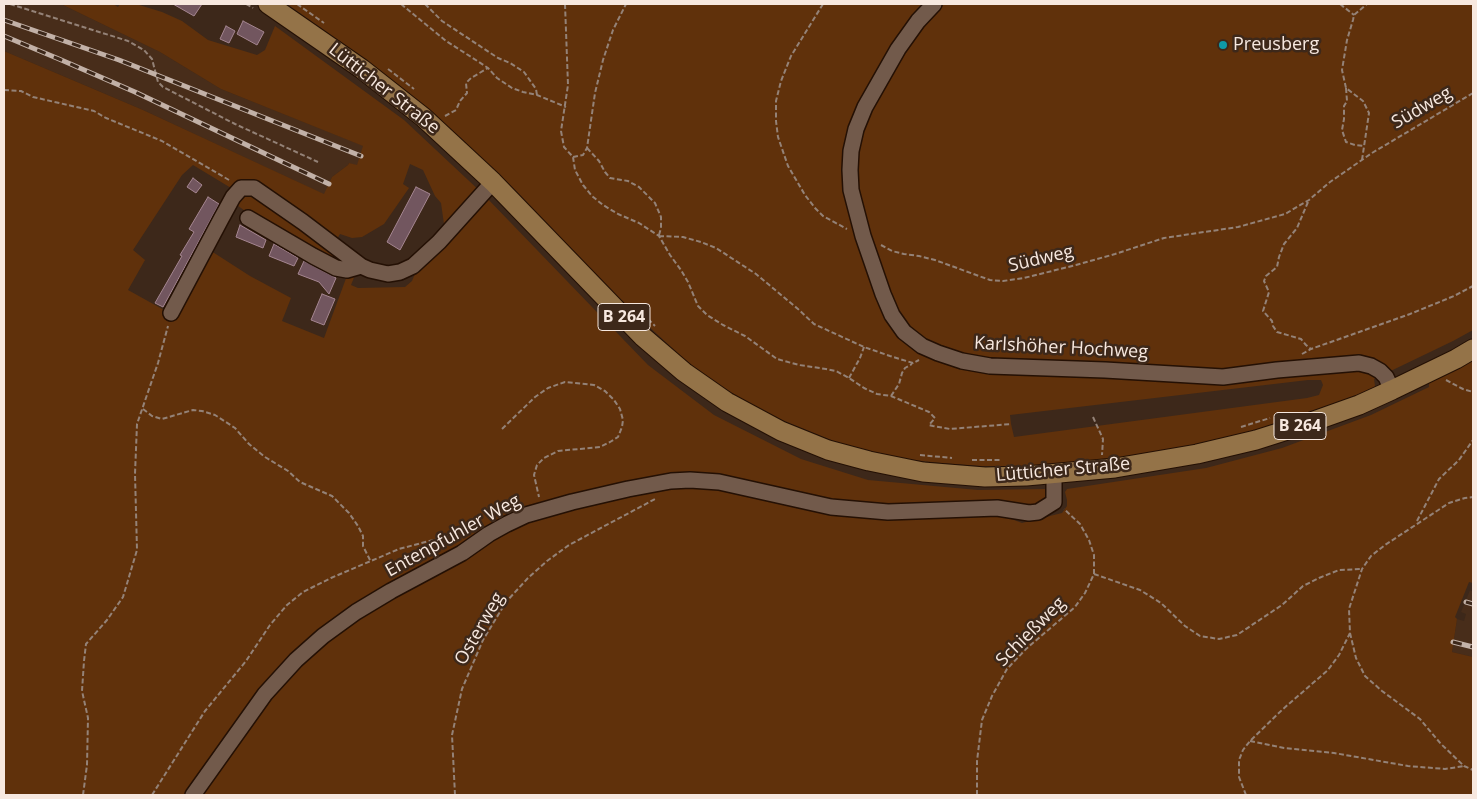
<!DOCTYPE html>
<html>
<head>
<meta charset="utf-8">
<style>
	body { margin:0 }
	#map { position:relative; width:1477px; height:799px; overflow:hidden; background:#3d281a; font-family:"Open Sans",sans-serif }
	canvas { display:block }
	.frame { position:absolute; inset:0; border:5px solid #f7e8df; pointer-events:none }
</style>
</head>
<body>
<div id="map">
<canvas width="1477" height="799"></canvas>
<div class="frame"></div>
</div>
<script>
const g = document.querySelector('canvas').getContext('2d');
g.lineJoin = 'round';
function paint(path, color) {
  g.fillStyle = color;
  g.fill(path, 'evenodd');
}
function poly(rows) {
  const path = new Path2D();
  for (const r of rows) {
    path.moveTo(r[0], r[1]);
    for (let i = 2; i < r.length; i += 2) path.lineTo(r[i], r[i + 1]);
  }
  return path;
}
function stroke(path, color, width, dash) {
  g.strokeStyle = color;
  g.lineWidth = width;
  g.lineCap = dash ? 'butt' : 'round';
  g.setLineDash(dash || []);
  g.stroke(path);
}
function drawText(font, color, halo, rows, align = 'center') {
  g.font = font + ' "Open Sans",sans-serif';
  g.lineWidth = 5;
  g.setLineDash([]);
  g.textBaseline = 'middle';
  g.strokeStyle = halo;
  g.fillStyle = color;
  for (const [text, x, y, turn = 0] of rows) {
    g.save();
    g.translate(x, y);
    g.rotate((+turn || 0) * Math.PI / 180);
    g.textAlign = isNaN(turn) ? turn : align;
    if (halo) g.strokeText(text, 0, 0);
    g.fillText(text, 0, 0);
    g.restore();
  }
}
paint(poly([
	[4,4,61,4,160,52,221,89,364,146,357,166,349,163,348,165,332,177,325,195,143,110,4,51],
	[1470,590,1473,592,1473,657,1452,652,1457,619,1464,621,1466,614,1461,612]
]), '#482d1a');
paint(poly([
	[61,4,113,4,118,7,120,4,136,4,162,12,182,21,208,40,257,55,265,50,275,26,404,120,483,194,648,365,714,415,801,459,868,480,978,490,1046,489,1047,495,1043,504,1030,508,1017,503,999,500,1006,517,1022,523,1062,513,1067,506,1067,500,1065,492,1067,489,1206,468,1282,448,1371,415,1429,387,1429,383,1473,358,1473,583,1469,582,1455,617,1457,619,1452,652,1473,657,1473,795,4,795,4,51,143,110,324,194,332,177,348,165,349,163,357,165,363,146,221,89,160,52],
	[410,164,423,170,435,196,441,203,444,224,455,233,417,269,412,281,405,287,358,288,351,285,357,270,348,273,324,338,282,321,291,298,250,276,208,249,173,315,128,290,145,260,133,250,182,175,193,165,236,191,230,200,252,216,335,266,339,254,334,244,340,234,352,238,362,237,384,224,409,188,403,184],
	[287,4,1473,4,1473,330,1453,341,1374,379,1375,386,1373,389,1305,415,1253,431,1210,442,1149,453,1092,462,1024,466,982,466,941,463,913,460,873,453,836,442,765,413,709,379,684,359,630,309,517,192,462,139,406,91,348,47],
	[1308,380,1321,380,1323,385,1319,395,1307,398,1014,437,1011,424,1010,415]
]), '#60310b');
const building = poly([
	[173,4,202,4,194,16,173,4],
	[243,21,264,32,257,45,237,34,243,21],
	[226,26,235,31,229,43,220,39,226,26],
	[193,178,202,185,196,193,187,187,193,178],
	[416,187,430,194,400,250,387,242,416,187],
	[208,197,219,204,163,307,155,303,182,256,180,255,194,232,189,229,208,197],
	[240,225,266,240,263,248,236,237,240,225],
	[274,244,298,258,294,266,269,256,274,244],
	[304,261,336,278,329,294,319,282,298,274,304,261],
	[322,294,335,299,324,325,311,320,322,294]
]);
paint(building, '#72565f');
stroke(building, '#a58691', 1);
const minor = poly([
	[934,4,918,21,898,49,865,107,856,129,851,151,850,170,851,190,863,236,883,294,892,315,904,332,922,346,938,353,962,361,990,366,1105,370,1223,377,1277,370,1359,363,1371,366,1380,371,1386,377,1392,390],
	[248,218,313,256,336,268,347,270,361,266],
	[171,313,221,219,233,197,241,188,254,188,303,222,361,266,370,270,388,274,400,272,413,266,439,242,493,182],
	[193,795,265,694,296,660,323,636,356,612,391,591,462,553,489,534,507,524,526,515,572,502,628,489,671,481,690,480,719,482,831,507,888,512,997,508,1029,513,1038,512,1054,502,1054,474]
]);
const major = poly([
	[268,4,362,69,423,117,493,182,642,336,684,372,727,402,781,431,828,450,869,461,923,472,985,477,1026,476,1115,468,1197,454,1256,440,1300,426,1359,405,1392,390,1456,359,1473,349]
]);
stroke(minor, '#241004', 18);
stroke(major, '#241004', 21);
stroke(poly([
	[10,4,128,41,144,50,152,59,158,82,163,87,235,124,318,162],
	[246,4,253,8],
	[297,4,324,23],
	[401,4,446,41,479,62,488,68,497,78,512,88,523,92,537,95,566,107],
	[425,4,442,21,498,58,510,63,524,72,536,89,537,95],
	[565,4,568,85,561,131,564,147,573,157],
	[823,4,791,56,781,81,776,101,776,121,778,137,788,166,805,195,815,208,823,216,847,229],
	[1340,4,1354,15],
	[388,69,414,89],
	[1346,88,1347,101,1344,106,1344,119,1342,130,1346,142,1355,145,1364,146],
	[4,90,21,91,33,97,94,111,106,118,162,141,229,180],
	[445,116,456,110,460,101,467,93,466,83,471,78,488,68],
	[587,148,599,161,605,172,610,178,628,181,639,187,655,203,661,217,661,228,659,235],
	[573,157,575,170,583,185,592,196,603,205,618,214,639,223,659,236,670,255,681,270,688,282,698,306,707,315,723,325,745,336,777,359,799,365,826,369,836,371,849,378,864,388,877,394,891,396,929,412,935,418,929,425,933,426,950,429,1011,424],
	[573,157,583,155,587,148,595,93,603,60,613,30,626,4],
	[1362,160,1369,113,1363,101,1346,88,1342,70,1347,40,1353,20,1354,15,1367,4],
	[1308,202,1297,228,1284,244,1279,257,1277,267,1266,276,1264,281,1269,292,1263,311,1272,321,1273,326,1277,332,1301,339,1306,345,1311,349],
	[659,236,683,237,701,242,716,248,756,274,798,309,814,324,864,347,890,356,913,363,919,360],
	[881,245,892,251,904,254,919,256,935,260,990,280,1003,281,1024,278,1076,265,1115,254,1164,238,1238,227,1285,214,1309,200,1330,182,1372,153,1473,93],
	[648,319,655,326],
	[1302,354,1311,349,1410,314,1454,296,1473,286],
	[849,378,860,358,864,347],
	[1446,380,1463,389,1473,392],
	[891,396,899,384,902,373,905,368,912,364],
	[143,409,152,416,162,419,193,410,202,411,215,415,235,428,249,444,265,457,288,471,300,482,332,496,349,513,358,526,363,536,363,546,370,560],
	[1093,417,1103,439,1102,455],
	[1241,427,1270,418],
	[502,429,535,397,548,388,565,382,594,385,605,391,614,400,620,409,623,420,622,427,618,437,610,442,600,447,558,451,544,458,537,465,534,475,539,497],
	[920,455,952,458],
	[972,460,1000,460],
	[1417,521,1439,479,1459,460,1473,440],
	[1094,574,1140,590,1161,603,1185,626,1200,636,1219,639,1237,635,1282,605,1303,586,1319,578,1339,570,1362,569],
	[1350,633,1356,658,1365,676,1382,691,1420,719,1441,744,1464,766,1473,770],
	[1250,741,1284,748,1334,753,1408,766,1445,769,1464,766],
	[83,795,87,765,88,718,82,691,84,661,86,644,107,620,123,597,137,550,135,474,137,424,158,363,168,326],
	[152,795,205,711,246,661,270,625,287,605,303,592,331,578,399,549,471,530],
	[455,795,452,735,462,689,483,640,506,602,528,578,547,561,569,545,657,498],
	[977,795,977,761,982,720,992,696,1007,669,1026,649,1075,607,1085,593,1094,574,1094,555,1089,540,1080,524,1064,509],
	[1246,795,1239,777,1239,760,1243,750,1250,741,1283,709,1328,670,1339,655,1350,633,1349,609,1362,569,1371,556,1385,545,1449,503,1465,498,1473,497]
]), '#948277', 2, [5, 2.5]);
stroke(minor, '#725a4b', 15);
stroke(major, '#947348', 19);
const rail = poly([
	[4,20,119,60,361,156],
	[4,36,59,59,135,92,329,184],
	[1466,602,1473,604],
	[1453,642,1473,647]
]);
stroke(rail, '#c2b1a7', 5);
stroke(rail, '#3d281a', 3, [9]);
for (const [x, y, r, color] of [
	[1223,45,5,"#0f9aa8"]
]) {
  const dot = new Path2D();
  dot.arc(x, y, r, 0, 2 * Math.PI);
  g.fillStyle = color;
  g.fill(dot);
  stroke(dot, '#3d281a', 2);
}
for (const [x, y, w] of [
	[624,317,52],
	[1300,426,52]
]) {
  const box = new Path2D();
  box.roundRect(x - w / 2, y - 13.5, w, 27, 4);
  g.fillStyle = '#3d281a';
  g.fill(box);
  stroke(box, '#f7e8df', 1);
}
drawText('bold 16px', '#f7e8df', null, [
	["B 264",624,317],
	["B 264",1300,426]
]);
drawText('18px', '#f7e8df', '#3d281a', [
	["Preusberg",1233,45]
], 'left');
drawText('18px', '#f7e8df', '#3d281a', [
	["Lütticher Straße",384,89,38],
	["Südweg",1422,108,-30],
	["Südweg",1041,259,-13],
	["Karlshöher Hochweg",1061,348,3],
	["Lütticher Straße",1063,470,-5],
	["Entenpfuhler Weg",453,536,-29],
	["Osterweg",480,629,-60],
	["Schießweg",1031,632,-45]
]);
</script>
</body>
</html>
